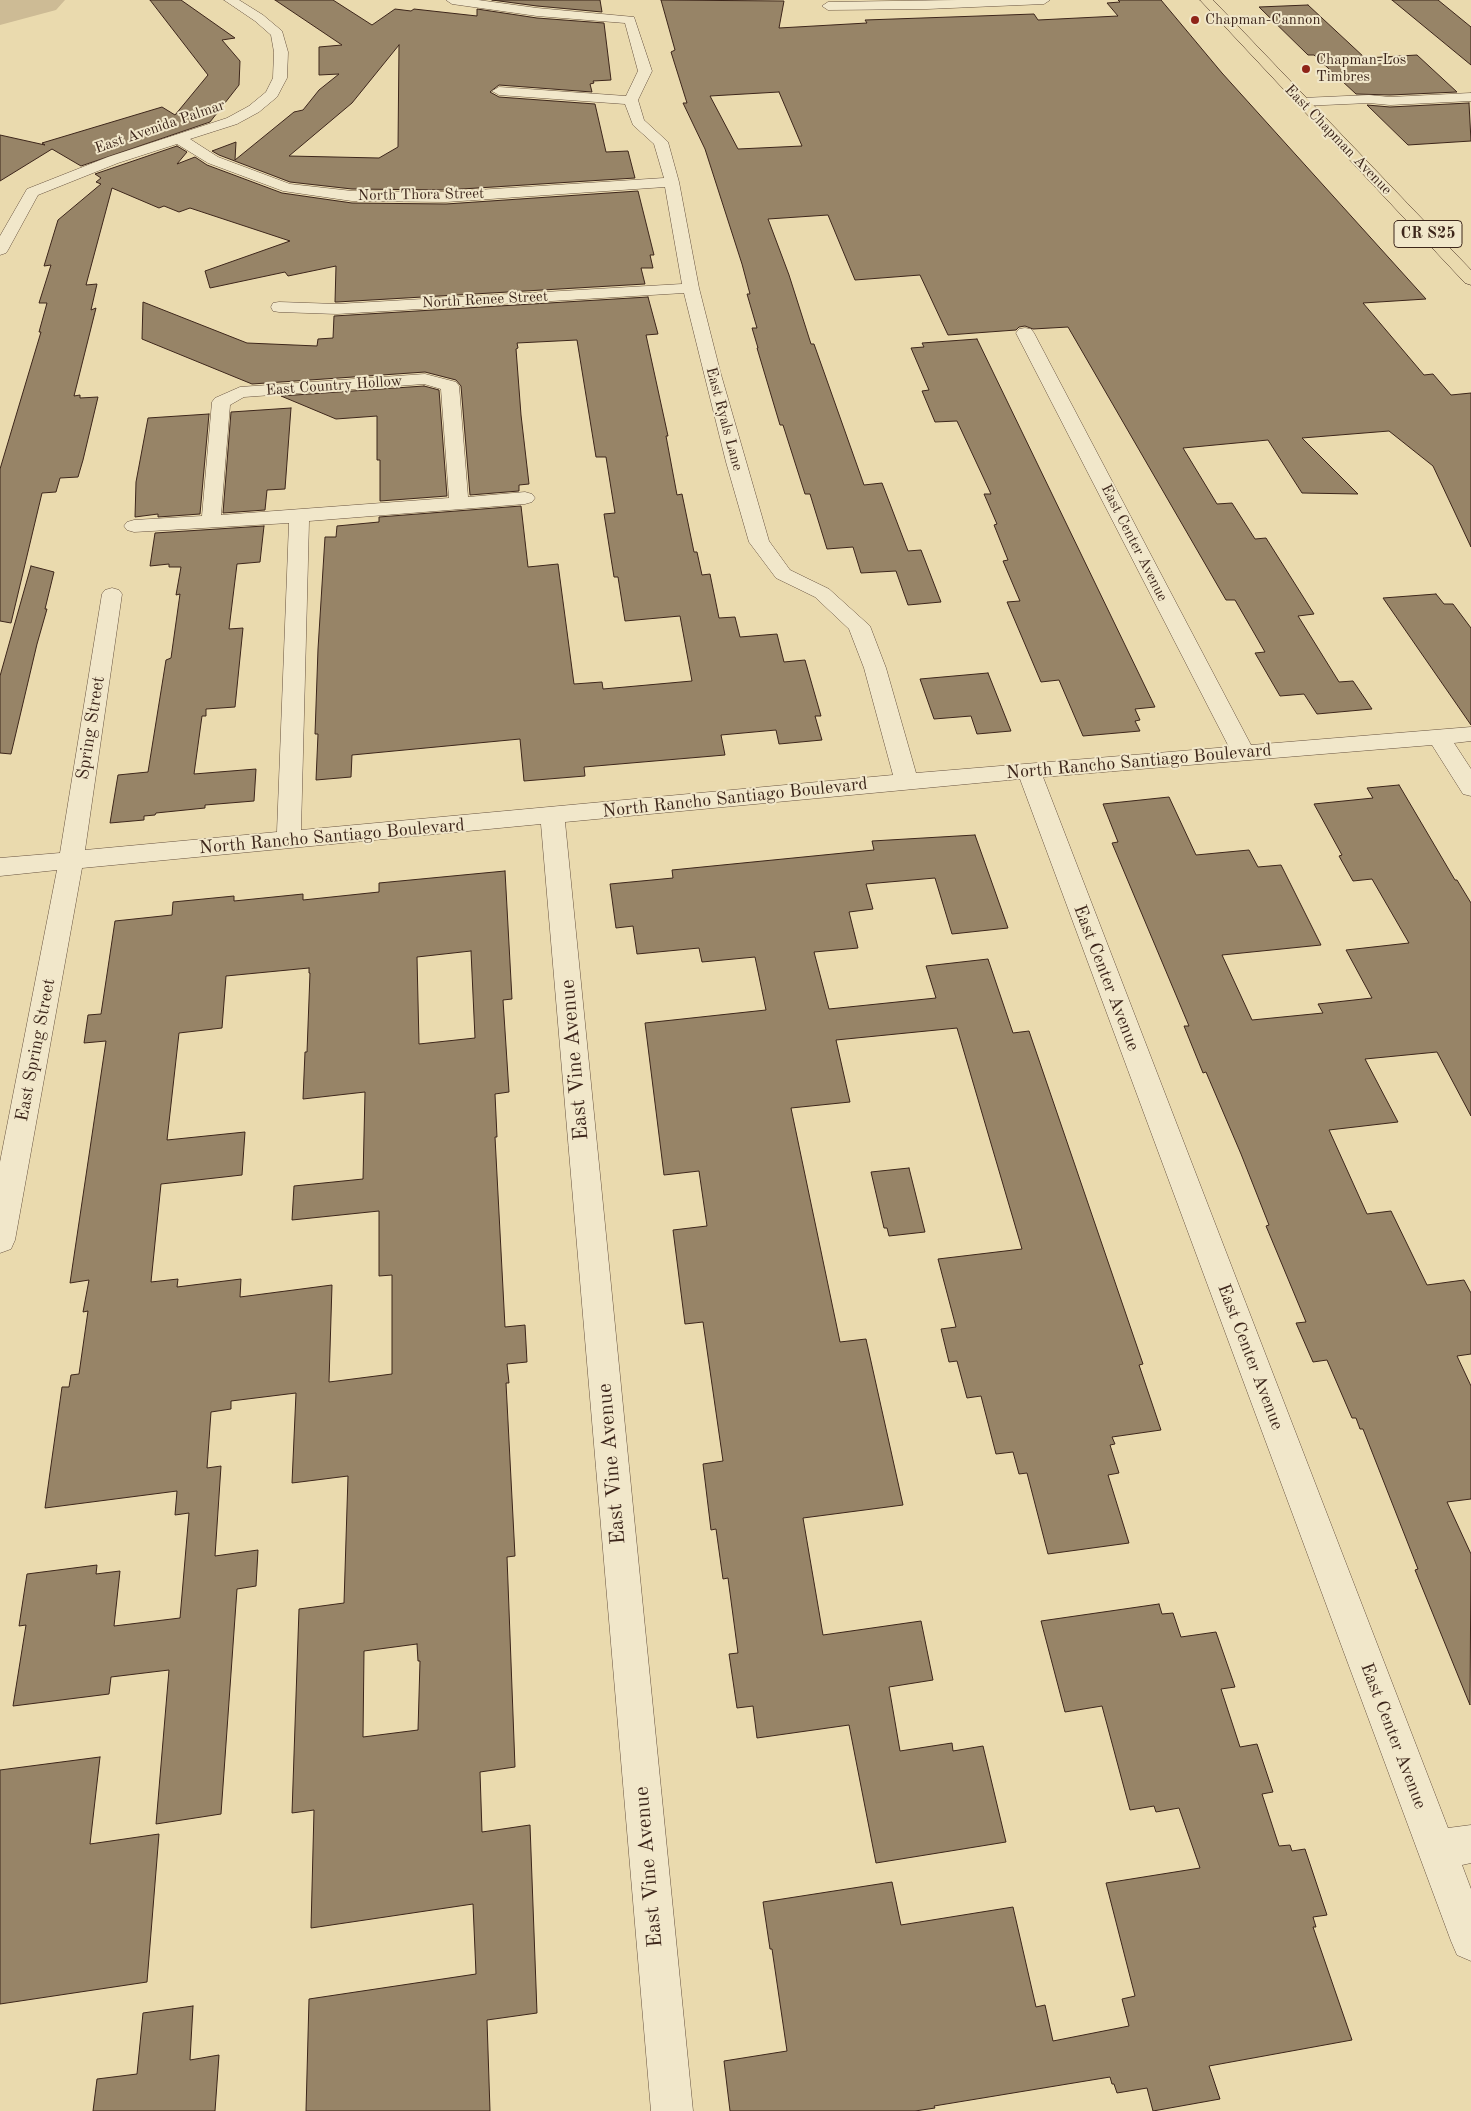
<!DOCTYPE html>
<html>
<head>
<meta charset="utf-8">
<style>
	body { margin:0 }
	canvas { display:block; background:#eadaae }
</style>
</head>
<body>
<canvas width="1471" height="2111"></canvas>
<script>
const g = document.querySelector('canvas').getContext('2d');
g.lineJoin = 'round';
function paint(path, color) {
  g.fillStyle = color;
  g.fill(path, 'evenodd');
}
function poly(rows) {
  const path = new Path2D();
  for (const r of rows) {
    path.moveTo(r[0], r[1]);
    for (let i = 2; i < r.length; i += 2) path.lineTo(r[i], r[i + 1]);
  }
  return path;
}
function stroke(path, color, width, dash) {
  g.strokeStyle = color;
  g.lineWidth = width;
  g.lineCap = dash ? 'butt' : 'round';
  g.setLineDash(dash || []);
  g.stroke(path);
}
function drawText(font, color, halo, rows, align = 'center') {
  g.font = font + ' "Old Standard TT",serif';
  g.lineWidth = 4;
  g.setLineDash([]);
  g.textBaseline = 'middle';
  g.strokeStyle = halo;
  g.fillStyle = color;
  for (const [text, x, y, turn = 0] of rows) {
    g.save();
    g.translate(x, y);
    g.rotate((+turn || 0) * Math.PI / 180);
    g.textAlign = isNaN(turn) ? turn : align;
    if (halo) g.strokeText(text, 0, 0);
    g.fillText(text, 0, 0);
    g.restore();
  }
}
paint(poly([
	[0,0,65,0,56,10,0,25]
]), '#cdbb95');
const building = poly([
	[150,0,181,0,235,38,222,40,240,61,239,85,210,122,81,166,52,149,0,181,0,135,45,145,42,143,162,107,175,115,208,75,150,0],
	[275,0,333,0,372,25,395,9,411,11,414,9,477,16,477,9,537,18,604,23,611,80,593,81,594,83,590,84,592,92,499,85,490,92,499,97,595,104,606,152,628,151,635,178,446,190,352,189,290,182,219,155,212,151,236,142,235,160,294,112,303,110,319,90,339,74,319,75,319,47,342,45,275,0],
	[399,45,398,147,379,158,289,156,352,103,399,45],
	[492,0,600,0,602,12,537,6,492,0],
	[661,0,784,1,779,28,867,23,865,20,979,16,1034,14,1038,20,1118,16,1107,3,1120,2,1118,0,1161,0,1222,73,1426,299,1363,303,1424,375,1433,374,1451,395,1471,393,1471,547,1433,466,1389,431,1302,438,1358,494,1302,493,1268,440,1183,448,1217,504,1232,503,1255,539,1266,538,1314,614,1298,616,1339,682,1353,681,1372,709,1317,714,1304,694,1280,696,1255,653,1265,652,1235,600,1226,600,1068,327,1033,329,1025,326,1019,327,1016,330,948,335,920,275,855,280,828,215,768,219,789,275,811,344,814,344,864,485,882,483,908,551,921,550,941,602,908,605,896,571,861,573,853,547,827,549,810,494,805,494,783,425,780,425,757,348,758,348,752,328,757,328,747,294,750,294,742,264,705,149,683,103,687,103,671,52,675,50,661,0],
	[779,92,802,146,738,149,710,96,779,92],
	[1392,0,1438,0,1471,27,1471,65,1392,0],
	[1308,5,1365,58,1417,55,1457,92,1390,95,1356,94,1314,55,1308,55,1259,7,1308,5],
	[1469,103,1471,141,1408,145,1367,105,1390,107,1469,103],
	[177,146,187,152,177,164,195,157,207,165,282,193,352,203,446,204,638,191,654,255,650,255,653,268,641,268,645,284,337,302,335,302,336,266,288,276,285,272,210,288,205,271,290,241,190,208,179,212,164,206,159,208,112,188,86,285,97,284,91,310,96,308,74,396,80,395,80,398,98,397,83,460,78,477,60,478,56,492,42,493,11,623,0,621,0,469,41,332,39,332,47,303,39,303,51,265,44,266,58,220,101,184,96,182,101,178,95,174,177,146],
	[648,297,658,334,646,335,668,436,666,436,677,495,682,494,694,552,697,552,702,575,710,574,719,618,735,617,740,637,777,634,784,662,805,660,821,716,815,716,822,740,779,744,776,730,721,735,725,755,584,767,585,776,524,781,520,739,352,755,351,777,316,780,318,734,315,734,318,649,325,537,336,537,337,526,379,522,379,517,521,506,528,567,558,564,574,684,602,682,603,689,692,681,680,616,625,621,618,577,614,577,604,514,615,513,606,457,596,457,577,340,517,343,518,348,516,349,521,415,529,484,519,485,519,491,470,495,461,386,456,380,425,372,252,384,142,339,143,302,247,343,317,346,318,339,333,338,334,316,648,297],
	[977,339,1155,707,1135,709,1140,720,1135,721,1140,731,1083,736,1059,680,1041,682,1007,602,1020,601,1003,561,1008,560,994,525,997,524,984,494,991,494,957,421,935,422,922,391,929,390,911,348,924,347,922,343,977,339],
	[424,386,439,390,447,496,380,501,380,460,377,460,377,416,336,419,281,396,424,386],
	[291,408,285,489,267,490,265,510,223,513,231,412,291,408],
	[209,414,200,514,158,517,158,514,135,517,136,482,148,418,209,414],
	[264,526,260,562,237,564,229,629,243,628,235,707,206,709,206,716,202,716,194,774,256,769,254,801,205,805,205,808,156,813,155,815,144,816,144,820,110,823,118,775,148,772,166,660,171,658,180,594,176,595,181,567,169,567,169,564,150,566,155,533,264,526],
	[31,566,54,572,45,609,47,609,37,644,11,754,0,753,0,676,31,566],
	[1436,594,1444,604,1453,604,1471,628,1471,725,1383,598,1436,594],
	[988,673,1011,731,977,734,971,716,934,719,920,679,988,673],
	[1399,785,1455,880,1457,880,1471,903,1471,1116,1437,1052,1365,1059,1398,1122,1329,1130,1367,1214,1391,1211,1427,1285,1464,1280,1471,1293,1471,1354,1457,1356,1471,1386,1471,1499,1447,1502,1471,1554,1470,1705,1415,1570,1418,1569,1363,1429,1360,1429,1356,1418,1352,1418,1327,1360,1313,1362,1296,1323,1306,1322,1266,1226,1269,1225,1241,1154,1206,1072,1203,1073,1184,1026,1189,1026,1112,843,1118,842,1103,804,1169,797,1196,855,1249,850,1258,867,1281,865,1321,945,1222,955,1252,1020,1323,1013,1318,1004,1372,998,1346,950,1409,943,1372,879,1353,881,1339,856,1342,855,1314,804,1373,798,1367,788,1399,785],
	[975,835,1008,928,952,934,935,878,866,884,873,909,849,912,858,948,814,952,829,1009,936,998,926,966,988,959,1013,1033,1029,1031,1143,1364,1139,1365,1161,1430,1112,1437,1115,1444,1110,1445,1119,1473,1108,1475,1129,1543,1048,1554,1027,1473,1019,1474,1013,1452,996,1454,981,1396,967,1398,957,1361,949,1362,941,1329,956,1327,938,1259,1022,1249,957,1028,836,1040,850,1102,791,1108,840,1342,866,1339,903,1505,803,1518,823,1635,921,1621,933,1680,889,1687,900,1751,952,1743,953,1751,983,1746,1006,1842,876,1863,849,1725,757,1738,753,1706,737,1708,729,1654,738,1653,728,1578,723,1579,716,1529,711,1530,703,1464,723,1461,703,1322,685,1324,673,1230,707,1226,699,1171,664,1175,645,1023,766,1010,755,957,702,962,699,948,637,954,633,926,616,928,610,884,673,878,672,870,874,850,872,841,975,835],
	[505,871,512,999,503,1000,509,1092,495,1094,497,1137,495,1137,505,1327,525,1325,527,1362,507,1364,509,1383,506,1383,515,1556,507,1557,515,1767,480,1772,482,1832,530,1825,537,2013,487,2020,490,2111,306,2111,309,1999,476,1974,473,1904,311,1928,314,1810,292,1813,299,1609,344,1603,348,1476,292,1483,296,1393,231,1401,231,1409,211,1412,207,1468,221,1466,215,1556,258,1550,256,1586,237,1589,221,1814,156,1824,169,1670,111,1677,109,1694,13,1706,26,1625,19,1626,27,1574,97,1565,96,1574,120,1571,114,1626,180,1618,189,1513,175,1515,177,1491,45,1508,62,1387,69,1387,71,1375,79,1374,88,1311,83,1312,89,1280,70,1283,106,1041,84,1043,88,1015,101,1014,115,921,172,915,173,902,234,896,234,901,303,894,303,900,379,892,379,883,505,871],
	[471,951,475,1038,419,1044,417,957,471,951],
	[309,968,309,973,310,973,307,1052,305,1052,303,1099,365,1092,363,1179,294,1186,292,1220,379,1211,379,1276,392,1275,392,1374,329,1382,332,1285,240,1297,241,1279,177,1287,178,1279,151,1282,161,1184,242,1175,245,1132,167,1140,179,1033,222,1028,226,976,309,968],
	[417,1644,418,1661,420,1661,418,1730,363,1737,364,1651,417,1644],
	[909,1168,925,1232,889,1236,887,1228,884,1228,871,1172,909,1168],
	[1159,1604,1162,1614,1173,1613,1181,1637,1216,1632,1235,1687,1221,1689,1240,1747,1257,1744,1273,1792,1262,1794,1279,1846,1290,1845,1292,1851,1305,1849,1327,1915,1313,1917,1316,1927,1313,1927,1352,2040,1209,2066,1220,2099,1153,2111,1147,2088,1117,2093,1114,2084,1112,2084,1110,2077,934,2106,935,2108,915,2111,730,2111,724,2061,787,2051,772,1949,770,1949,763,1902,892,1882,901,1925,1013,1907,1036,2007,1045,2005,1053,2041,1129,2026,1122,1999,1135,1996,1106,1883,1200,1868,1179,1808,1156,1812,1154,1806,1130,1810,1102,1706,1065,1712,1041,1621,1159,1604],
	[100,1757,90,1844,159,1834,147,1982,0,2004,0,1770,100,1757],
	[193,2006,190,2060,219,2055,215,2111,93,2111,97,2079,137,2074,143,2013,193,2006]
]);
paint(building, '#978467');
stroke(building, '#3d261b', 1);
const minor = poly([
	[224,0,239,0,263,15,282,31,288,52,287,78,277,97,259,112,237,124,190,139,218,157,290,184,352,191,446,192,664,178,654,144,633,125,625,104,499,95,492,91,499,87,626,96,638,71,625,23,537,16,452,4,446,0,478,0,537,8,634,17,652,71,638,100,644,120,668,142,679,182,699,288,720,371,769,541,790,570,829,589,870,626,886,668,916,773,1229,747,1016,333,1019,329,1025,328,1031,329,1034,333,1251,745,1471,727,1471,741,1454,743,1471,769,1471,796,1463,794,1432,745,1043,777,1448,1828,1471,1825,1471,1863,1462,1865,1471,1889,1471,1961,1457,1955,1451,1941,1020,779,565,822,693,2111,651,2111,541,824,82,868,15,1240,11,1249,0,1253,0,1162,57,870,0,876,0,858,60,853,102,594,105,590,112,588,119,590,122,594,85,850,277,832,289,523,134,532,127,530,124,526,127,522,134,520,202,516,212,402,215,398,240,387,425,374,456,382,459,386,468,497,525,492,532,494,535,498,532,502,525,504,309,521,301,830,893,775,864,668,849,629,815,597,776,578,749,542,726,462,684,293,337,314,279,312,273,311,271,307,273,303,279,302,337,304,682,284,665,187,446,202,352,201,283,191,208,163,177,144,118,163,38,195,8,250,6,253,0,255,0,236,27,189,108,157,227,118,249,106,266,92,273,78,274,52,271,35,255,21,224,0],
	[424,384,441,389,449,498,221,515,230,405,244,397,424,384],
	[957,0,1050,0,1044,4,927,9,828,10,822,6,828,2,957,0],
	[1471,93,1471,101,1390,105,1369,103,1302,106,1295,102,1302,98,1369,95,1390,97,1471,93]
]);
const major = poly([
	[1200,0,1213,0,1471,270,1471,285,1465,283,1200,0]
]);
stroke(minor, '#685340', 1);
stroke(major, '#3d261b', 1);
paint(minor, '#f1e7ca');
paint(major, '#eadaae');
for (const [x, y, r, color] of [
	[1195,20,5,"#8f2418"],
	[1306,69,5,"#8f2418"]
]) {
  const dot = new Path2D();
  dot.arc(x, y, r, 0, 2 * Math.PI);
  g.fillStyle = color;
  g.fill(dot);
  stroke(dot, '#f1e7ca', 2);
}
drawText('15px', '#3d261b', '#f1e7ca', [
	["Chapman-Cannon",1205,20],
	["Chapman-Los",1316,60],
	["Timbres",1316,77]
], 'left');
drawText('15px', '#3d261b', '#f1e7ca', [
	["East Avenida Palmar",160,127,-19],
	["East Chapman Avenue",1338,140,46],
	["North Thora Street",421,195,-1],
	["North Renee Street",485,300,-3],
	["East Country Hollow",334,386,-4],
	["East Ryals Lane",724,419,75],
	["East Center Avenue",1134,543,63]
]);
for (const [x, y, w] of [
	[1428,234,68]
]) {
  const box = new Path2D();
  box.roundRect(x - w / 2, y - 13.5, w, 27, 4);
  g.fillStyle = '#f1e7ca';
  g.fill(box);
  stroke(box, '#3d261b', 1);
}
drawText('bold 16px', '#3d261b', null, [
	["CR S25",1428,234]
]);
drawText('18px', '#3d261b', '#f1e7ca', [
	["Spring Street",91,728,-81],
	["North Rancho Santiago Boulevard",1139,762,-5],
	["North Rancho Santiago Boulevard",735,798,-6],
	["North Rancho Santiago Boulevard",332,837,-5],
	["East Center Avenue",1106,978,69],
	["East Spring Street",36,1050,-79],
	["East Center Avenue",1250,1357,69],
	["East Center Avenue",1393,1736,69]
]);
drawText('21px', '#3d261b', '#f1e7ca', [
	["East Vine Avenue",575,1060,-95],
	["East Vine Avenue",612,1464,-95],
	["East Vine Avenue",649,1867,-95]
]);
</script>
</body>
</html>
